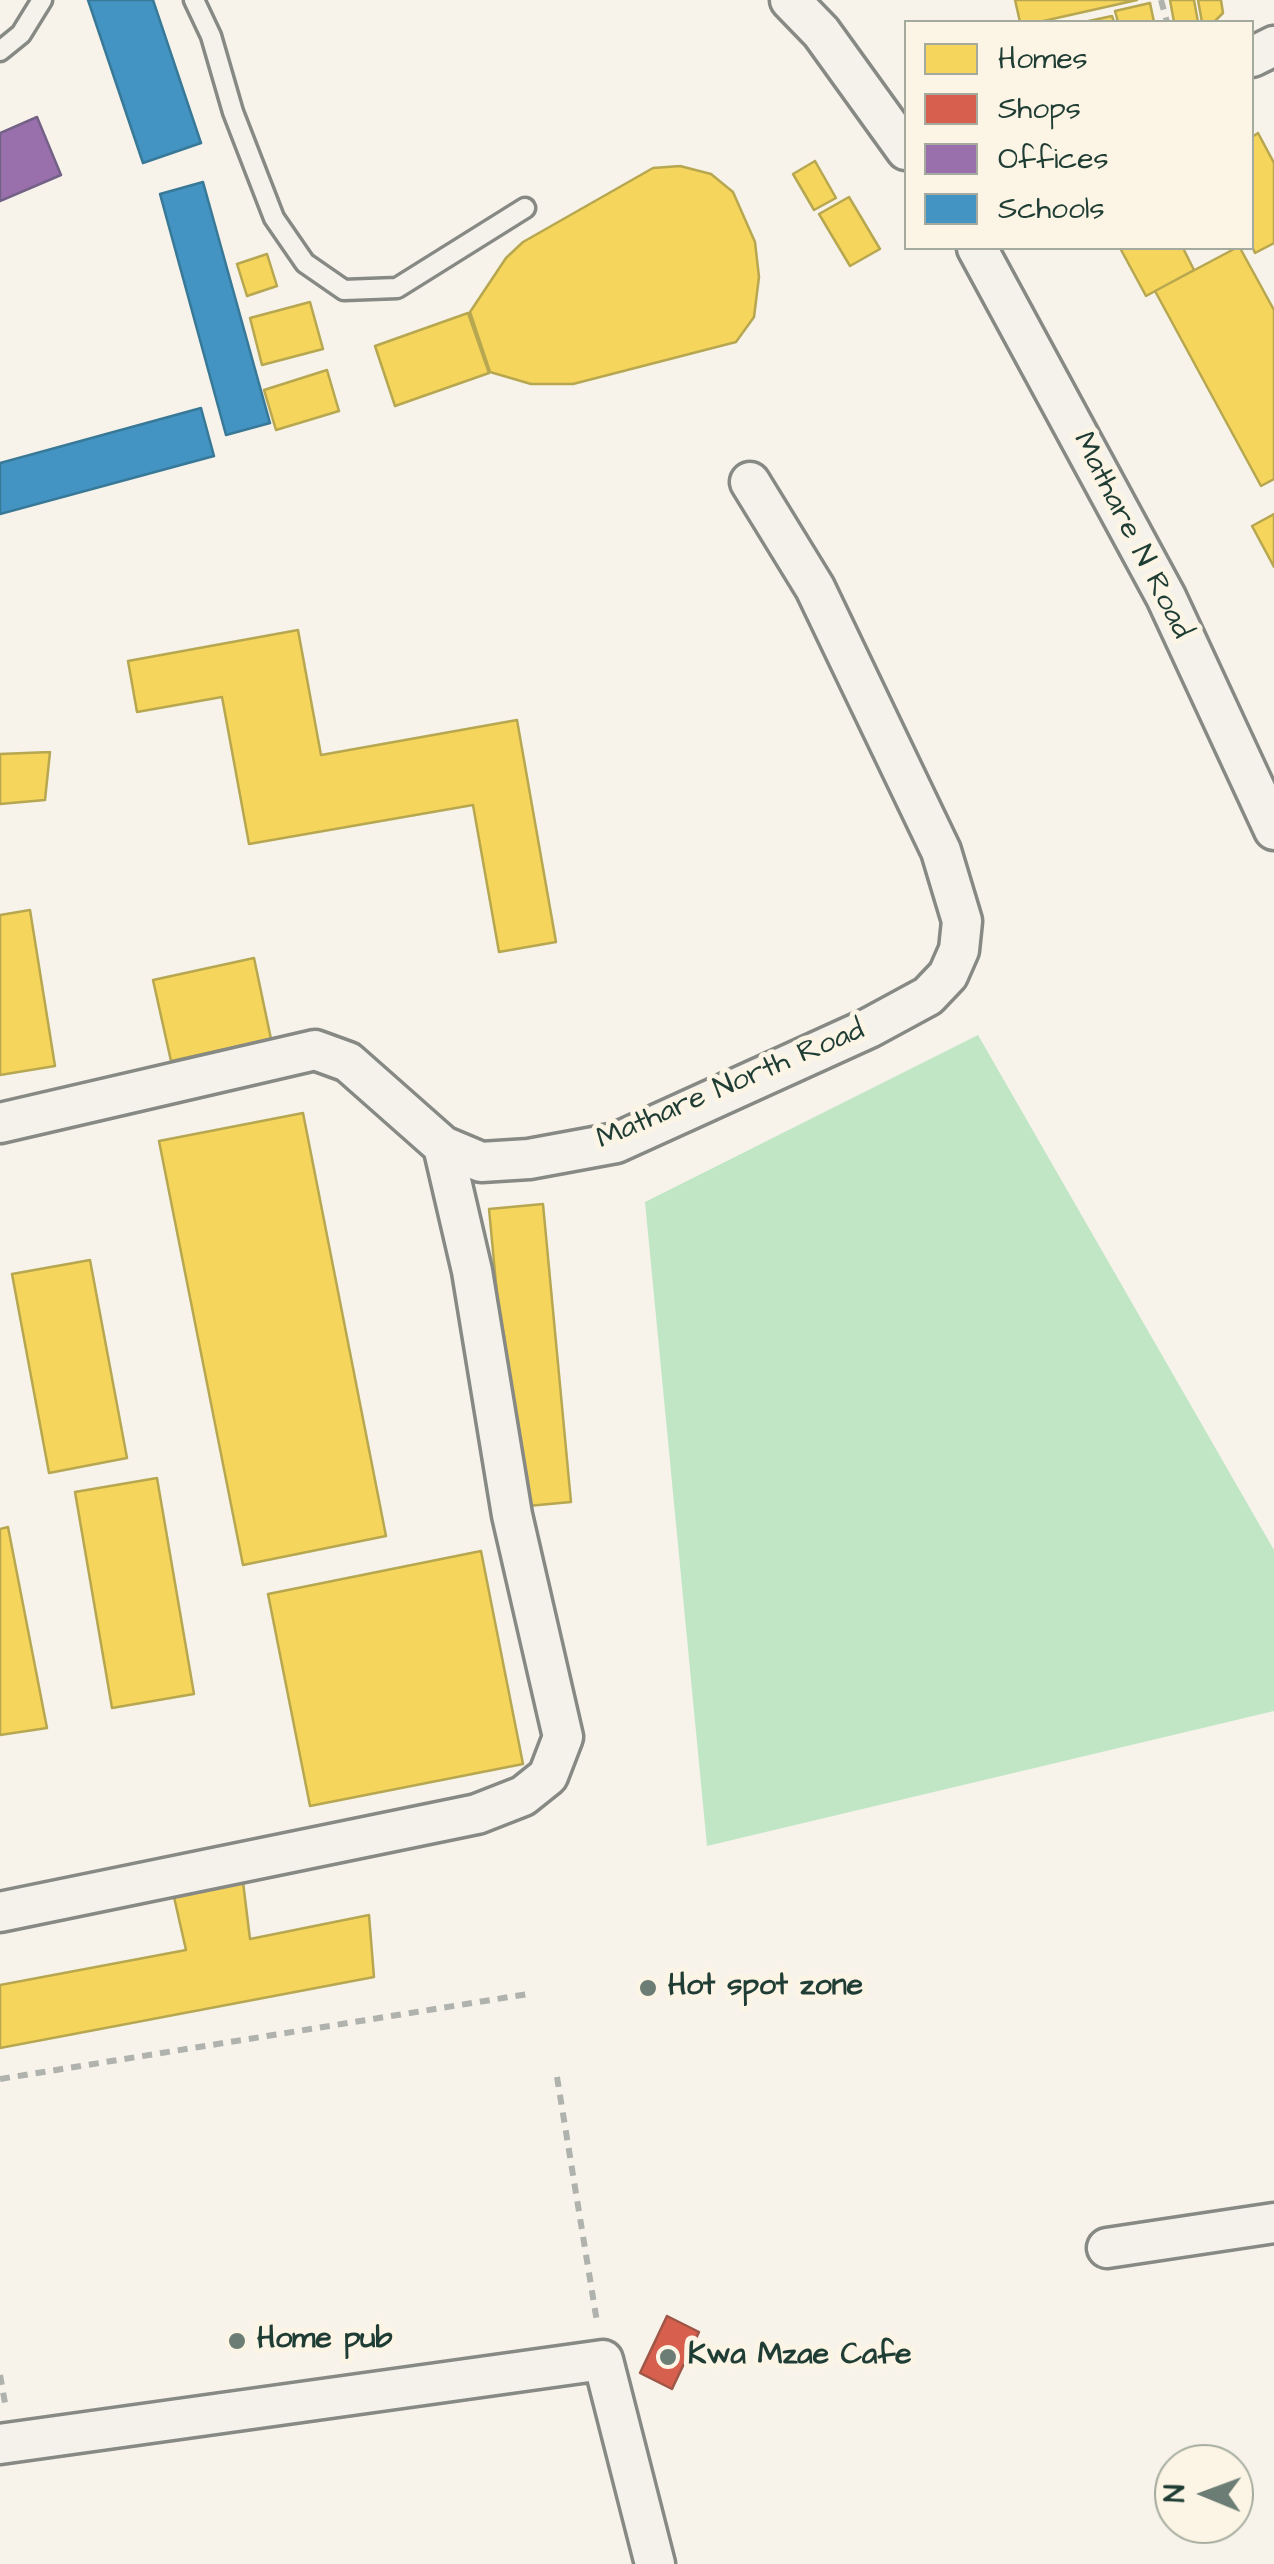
<!DOCTYPE html>
<html>
<head>
<meta charset="utf-8">
<style>
	body { margin:0 }
	#map { position:relative; width:1274px; height:2564px; overflow:hidden; background:#f7f3ea; font-family:"Architects Daughter",sans-serif }
	canvas { display:block }
	.legend { position:absolute; left:904px; top:20px; width:350px; height:230px; box-sizing:border-box; background:#fcf5e5; border:2px solid #a4ab9e; margin:0; padding:12px 18px; list-style:none; font-size:30px; color:#1f3d34 }
	.legend li { display:flex; align-items:center; gap:20px; height:50px }
	.legend b { width:50px; border:2px solid #a4ab9e }
	.north { position:absolute; left:1154px; top:2444px; width:100px; height:100px; box-sizing:border-box; background:#fcf5e5; border:2px solid #a4ab9e; border-radius:50%; rotate:271deg; font-size:28px; font-weight:700; line-height:40px; text-align:center; color:#1f3d34 }
	.north::after { content:''; display:block; margin:auto; width:35px; height:45px; background:#6b7d74; clip-path:polygon(50% 0,100% 100%,50% 72%,0 100%) }
</style>
</head>
<body>
<div id="map">
<canvas width="1274" height="2564"></canvas>
<ul class="legend">
<li><b style="height:28px;background:#f6d55c"></b>Homes</li>
<li><b style="height:28px;background:#d6604d"></b>Shops</li>
<li><b style="height:28px;background:#9970ab"></b>Offices</li>
<li><b style="height:28px;background:#4393c3"></b>Schools</li>
</ul>
<div class="north">N</div>
</div>
<script>
const g = document.querySelector('canvas').getContext('2d');
g.lineJoin = 'round';
function paint(path, color) {
  g.fillStyle = color;
  g.fill(path, 'evenodd');
}
function poly(rows) {
  const path = new Path2D();
  for (const r of rows) {
    path.moveTo(r[0], r[1]);
    for (let i = 2; i < r.length; i += 2) path.lineTo(r[i], r[i + 1]);
  }
  return path;
}
function stroke(path, color, width, dash) {
  g.strokeStyle = color;
  g.lineWidth = width;
  g.lineCap = dash ? 'butt' : 'round';
  g.setLineDash(dash || []);
  g.stroke(path);
}
function drawText(font, color, halo, rows, align = 'center') {
  g.font = font + ' "Architects Daughter",sans-serif';
  g.lineWidth = 10;
  g.setLineDash([]);
  g.textBaseline = 'middle';
  g.strokeStyle = halo;
  g.fillStyle = color;
  for (const [text, x, y, turn = 0] of rows) {
    g.save();
    g.translate(x, y);
    g.rotate((+turn || 0) * Math.PI / 180);
    g.textAlign = isNaN(turn) ? turn : align;
    if (halo) g.strokeText(text, 0, 0);
    g.fillText(text, 0, 0);
    g.restore();
  }
}
paint(poly([
	[978,1035,1274,1550,1274,1711,707,1846,645,1202]
]), '#c1e6c6');
const homes = poly([
	[1015,0,1137,0,1039,22,1020,22,1015,0],
	[1170,0,1194,0,1198,22,1174,22,1170,0],
	[1198,0,1221,0,1223,13,1214,22,1202,22,1198,0],
	[1150,3,1154,22,1118,22,1115,11,1150,3],
	[1112,16,1114,22,1084,22,1112,16],
	[1258,133,1274,163,1274,243,1255,253,1252,246,1252,137,1258,133],
	[815,161,836,198,814,210,793,174,815,161],
	[680,166,711,174,733,192,755,242,759,277,754,317,736,342,573,384,531,384,490,372,470,312,506,258,523,242,653,168,680,166],
	[849,197,880,249,850,266,819,214,849,197],
	[1120,248,1183,248,1194,270,1146,296,1120,248],
	[1236,248,1240,248,1274,310,1274,479,1261,486,1155,291,1236,248],
	[267,254,277,286,247,296,237,264,267,254],
	[310,302,323,349,262,365,250,318,310,302],
	[468,313,489,373,395,406,375,346,468,313],
	[327,370,339,411,276,430,264,390,327,370],
	[1274,514,1274,567,1252,526,1274,514],
	[298,630,321,755,517,720,556,942,499,952,473,805,249,844,222,697,137,712,128,661,298,630],
	[50,752,45,800,0,804,0,754,50,752],
	[30,910,55,1066,0,1075,0,915,30,910],
	[254,958,271,1039,171,1061,153,980,254,958],
	[303,1113,386,1536,243,1565,159,1141,303,1113],
	[543,1204,571,1502,517,1507,489,1209,543,1204],
	[90,1260,127,1458,49,1473,12,1274,90,1260],
	[157,1478,194,1694,112,1708,75,1492,157,1478],
	[8,1527,47,1728,0,1735,0,1529,8,1527],
	[481,1551,523,1764,310,1806,268,1594,481,1551],
	[243,1882,250,1939,369,1915,374,1977,0,2048,0,1985,186,1950,174,1897,243,1882]
]);
paint(homes, '#f6d55c');
stroke(homes, '#b6a750', 2.5);
const shops = poly([
	[667,2316,699,2332,672,2389,640,2373,667,2316]
]);
paint(shops, '#d6604d');
stroke(shops, '#9f5646', 2.5);
const offices = poly([
	[37,117,61,175,0,201,0,133,37,117]
]);
paint(offices, '#9970ab');
stroke(offices, '#746187', 2.5);
const schools = poly([
	[88,0,153,0,201,143,143,163,88,0],
	[203,182,270,423,226,435,160,194,203,182],
	[201,408,214,456,0,514,0,463,201,408]
]);
paint(schools, '#4393c3');
stroke(schools, '#387998', 2.5);
const lane = poly([
	[194,0,211,36,233,112,274,218,305,263,344,290,397,288,525,208],
	[0,51,21,34,42,0]
]);
const street = poly([
	[790,0,821,32,906,150],
	[1252,57,1274,46],
	[977,248,1166,597,1274,830],
	[0,1123,315,1050,348,1062,443,1146,481,1162,529,1159,616,1143,869,1028,928,996,948,975,959,950,962,921,941,851,815,588,750,482],
	[0,1912,477,1814,523,1796,548,1776,563,1737,512,1515,472,1271,443,1146],
	[1107,2248,1274,2223],
	[0,2444,603,2360,655,2564]
]);
stroke(lane, '#868984', 25);
stroke(street, '#868984', 45);
stroke(poly([
	[1161,0,1167,22],
	[557,2077,597,2322],
	[0,2079,528,1994],
	[0,2375,5,2403]
]), '#b0b2ad', 6, [10, 8]);
stroke(lane, '#f5f2ec', 18);
stroke(street, '#f5f2ec', 38);
for (const [x, y, r, color] of [
	[648,1988,10,"#6b7d74"],
	[237,2341,10,"#6b7d74"],
	[668,2357,10,"#6b7d74"]
]) {
  const dot = new Path2D();
  dot.arc(x, y, r, 0, 2 * Math.PI);
  g.fillStyle = color;
  g.fill(dot);
  stroke(dot, '#fcf5e5', 4);
}
drawText('30px', '#1f3d34', '#fcf5e5', [
	["Mathare N Road",1131,536,63],
	["Mathare North Road",731,1086,-23]
]);
drawText('bold 30px', '#1f3d34', '#fcf5e5', [
	["Hot spot zone",668,1988],
	["Home pub",257,2341],
	["Kwa Mzae Cafe",688,2357]
], 'left');
</script>
</body>
</html>
